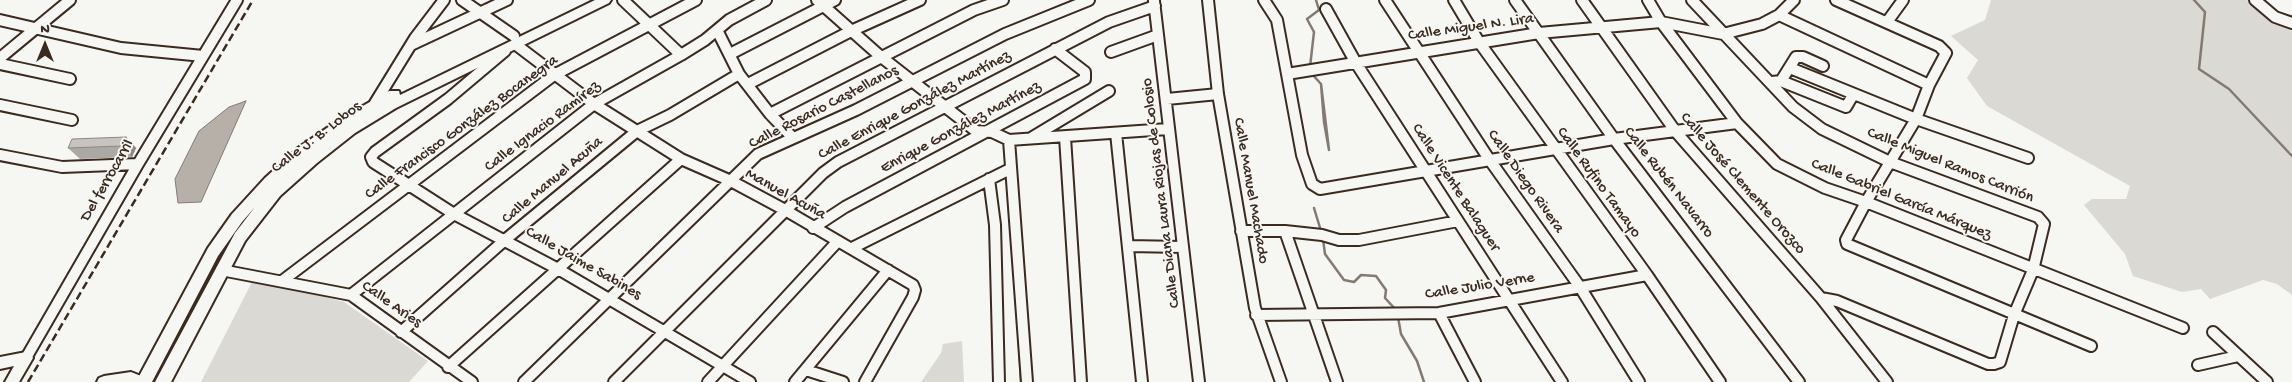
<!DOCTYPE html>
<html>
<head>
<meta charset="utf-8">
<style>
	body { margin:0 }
	#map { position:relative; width:2292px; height:382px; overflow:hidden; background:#f6f6f2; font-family:"Gochi Hand",sans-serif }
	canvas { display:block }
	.north { position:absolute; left:20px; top:20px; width:50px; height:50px; -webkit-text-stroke:4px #f6f6f2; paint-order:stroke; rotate:0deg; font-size:14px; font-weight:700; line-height:20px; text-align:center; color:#3b2a1e }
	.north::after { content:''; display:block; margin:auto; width:18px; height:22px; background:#3b2a1e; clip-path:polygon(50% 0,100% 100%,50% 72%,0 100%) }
</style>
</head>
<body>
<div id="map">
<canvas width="2292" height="382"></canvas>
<div class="north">N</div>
</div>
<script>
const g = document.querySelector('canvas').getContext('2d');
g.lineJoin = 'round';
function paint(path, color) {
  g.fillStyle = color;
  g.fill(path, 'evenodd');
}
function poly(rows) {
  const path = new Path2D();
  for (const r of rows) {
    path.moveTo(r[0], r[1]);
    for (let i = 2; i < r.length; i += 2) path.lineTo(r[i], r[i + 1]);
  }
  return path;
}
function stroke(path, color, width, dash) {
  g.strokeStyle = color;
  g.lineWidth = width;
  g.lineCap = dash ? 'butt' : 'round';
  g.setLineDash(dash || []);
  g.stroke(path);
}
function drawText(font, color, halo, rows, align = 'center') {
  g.font = font + ' "Gochi Hand",sans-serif';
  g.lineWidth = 4;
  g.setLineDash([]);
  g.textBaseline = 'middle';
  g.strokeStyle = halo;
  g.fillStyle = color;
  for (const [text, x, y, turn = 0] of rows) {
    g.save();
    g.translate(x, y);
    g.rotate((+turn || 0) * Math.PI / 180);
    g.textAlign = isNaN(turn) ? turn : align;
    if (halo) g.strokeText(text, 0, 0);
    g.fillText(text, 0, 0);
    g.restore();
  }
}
paint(poly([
	[1991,0,2247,0,2272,24,2292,28,2292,295,2277,284,2263,280,2210,299,2201,289,2182,292,2133,276,2125,254,2084,205,2092,199,2126,199,2130,186,1987,106,1967,78,1978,60,1951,36,1985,20],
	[254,278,344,302,428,361,409,382,201,382],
	[962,341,964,382,921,382,941,353,943,344]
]), '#dad9d3');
const water = poly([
	[246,101,201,202,178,203,175,179,199,131,229,107,246,101]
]);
paint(water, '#b6b0a9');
stroke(water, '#857a71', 1);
stroke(poly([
	[2194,0,2205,12,2199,69,2229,89,2292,156],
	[1310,67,1314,32,1307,19,1319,10,1316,0],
	[1312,74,1321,84],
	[1321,84,1329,150,1324,122,1321,84],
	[1314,208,1321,231],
	[1323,239,1325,254,1344,280,1354,282,1361,275,1376,276,1386,290,1385,298,1396,310],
	[1398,317,1401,334,1417,361,1424,382],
	[1018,327,1021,382]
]), '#857a71', 2.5);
const minor = poly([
	[462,0,514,36],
	[623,0,681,55],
	[817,0,880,56,976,131,992,132,1009,140,1027,382],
	[1208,0,1218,94,1255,308,1281,382],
	[1264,0,1277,20,1302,155,1312,184,1320,189,1614,139,1737,123],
	[1385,0,1489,159,1580,287,1639,382],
	[1454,0,1479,42,1647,275,1720,382],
	[1515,0,1614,139,1799,382],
	[1582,0,1676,132,1821,298,1887,382],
	[1648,0,1661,22,1737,123,1777,164,1825,188,1866,202,2183,328],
	[1692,0,1793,107,1822,129,1890,162,2038,217,2044,224,2033,270,2014,315,2000,362,1994,364,1988,364,1837,301,1821,298],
	[1836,0,1939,46,1946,53,1929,85,1916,119,1866,202,1846,240,1847,244,2091,346],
	[2255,0,2275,17,2292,23],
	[1154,1,1199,382],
	[1326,9,1356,63,1562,382],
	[1779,15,1929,85],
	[0,20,121,48,203,56],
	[1887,22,1903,0],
	[717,30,739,74,770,114,793,138],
	[515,44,594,104,681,159,731,181,785,210,913,285,915,290,913,297,865,382],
	[411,45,507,0],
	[505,51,448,99,375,152,371,157,373,162,454,214,558,269,750,382],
	[1111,52,1158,35],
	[730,54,835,0],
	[0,58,70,0],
	[0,64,70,79],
	[1790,68,1916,119,2028,158],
	[1287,74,1539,33,1661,22,1723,34,1762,24,1779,15,1794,0],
	[1781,81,1796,57,1803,57,1823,66],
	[1772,82,1781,81,1846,107,1853,95],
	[748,84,851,31,920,0],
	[1167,99,1218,94],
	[375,103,415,38,444,0],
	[0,105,72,120],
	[770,114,974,10,1003,0],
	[1116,133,1142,382],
	[1065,137,1081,382],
	[1031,138,1109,91],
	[1009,140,1168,129],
	[0,155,62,167,138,164],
	[989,179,995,225,999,382],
	[813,228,845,207,1085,79,1085,72,1055,49],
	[1241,231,1285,231,1322,235,1339,240,1359,240,1458,221],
	[1285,231,1337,382],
	[1128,246,1183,247],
	[852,248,1010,169],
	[221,270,351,295,472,382],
	[282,281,554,75,696,0],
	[351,295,594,104,681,55,705,40,729,20,766,0],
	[1439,313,1475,382],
	[1256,315,1439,313,1647,275],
	[401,332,506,239,637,131,670,115,739,74],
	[2213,332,2267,382],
	[26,358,138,164,237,0],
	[2198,365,2238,356],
	[448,367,681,159],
	[806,370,843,382],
	[524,382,758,154,856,110,1005,34,1089,0],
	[614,382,823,173,838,162,1109,22,1155,6],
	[708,382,838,241],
	[795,382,888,270]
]);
const tertiary = poly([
	[26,352,31,354,33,358,19,382,5,382,14,366,0,369,0,357,26,352],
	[131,372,146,378,148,382,97,382,99,378,104,376,131,372]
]);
const secondary = poly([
	[595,0,611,0,609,3,396,108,355,133,317,163,280,196,245,241,171,382,155,382,235,233,255,207,242,222,218,256,152,382,136,382,208,248,232,214,265,178,298,148,340,119,389,91,399,91,400,95,595,0]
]);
stroke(minor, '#3b2a1e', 14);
stroke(tertiary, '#3b2a1e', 4);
stroke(secondary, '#3b2a1e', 4);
stroke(minor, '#f6f6f2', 10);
paint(tertiary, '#f6f6f2');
paint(secondary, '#f6f6f2');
stroke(poly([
	[28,382,253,0]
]), '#3b2a1e', 2.5, [8, 4]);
paint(poly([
	[126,137,136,148,132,157,80,159,68,148]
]), '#aca8a3');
paint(poly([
	[126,137,136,148,132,157,122,146]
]), '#8c8885');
const building = poly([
	[126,137,122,146,68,148,72,139,126,137]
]);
paint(building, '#c8c3be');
stroke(building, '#8c8885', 1);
drawText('16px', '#3b2a1e', '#f6f6f2', [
	["Calle Miguel N. Lira",1471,28,-8],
	["Calle Enrique González Martínez",915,106,-28],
	["Calle Rosario Castellanos",824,108,-27],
	["Calle Ignacio Ramírez",543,127,-37],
	["Calle Francisco González Bocanegra",462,128,-36],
	["Enrique González Martínez",961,128,-28],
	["Calle J. B. Lobos",317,138,-37],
	["Calle Miguel Ramos Carrión",1950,166,22],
	["Del ferrocarril",108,181,-60],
	["Calle Manuel Acuña",553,181,-40],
	["Calle Diego Rivera",1525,182,55],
	["Calle Rufino Tamayo",1598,183,54],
	["Calle Rubén Navarro",1668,183,52],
	["Calle José Clemente Orozco",1742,184,49],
	["Calle Vicente Balaguer",1455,188,57],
	["Calle Manuel Machado",1250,191,80],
	["Calle Diana Laura Riojas de Colosio",1162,193,-97],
	["Manuel Acuña",785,195,29],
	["Calle Gabriel García Márquez",1901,200,22],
	["Calle Jaime Sabines",583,264,30],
	["Calle Julio Verne",1480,287,-9],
	["Calle Aries",391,305,35]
]);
</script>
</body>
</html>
